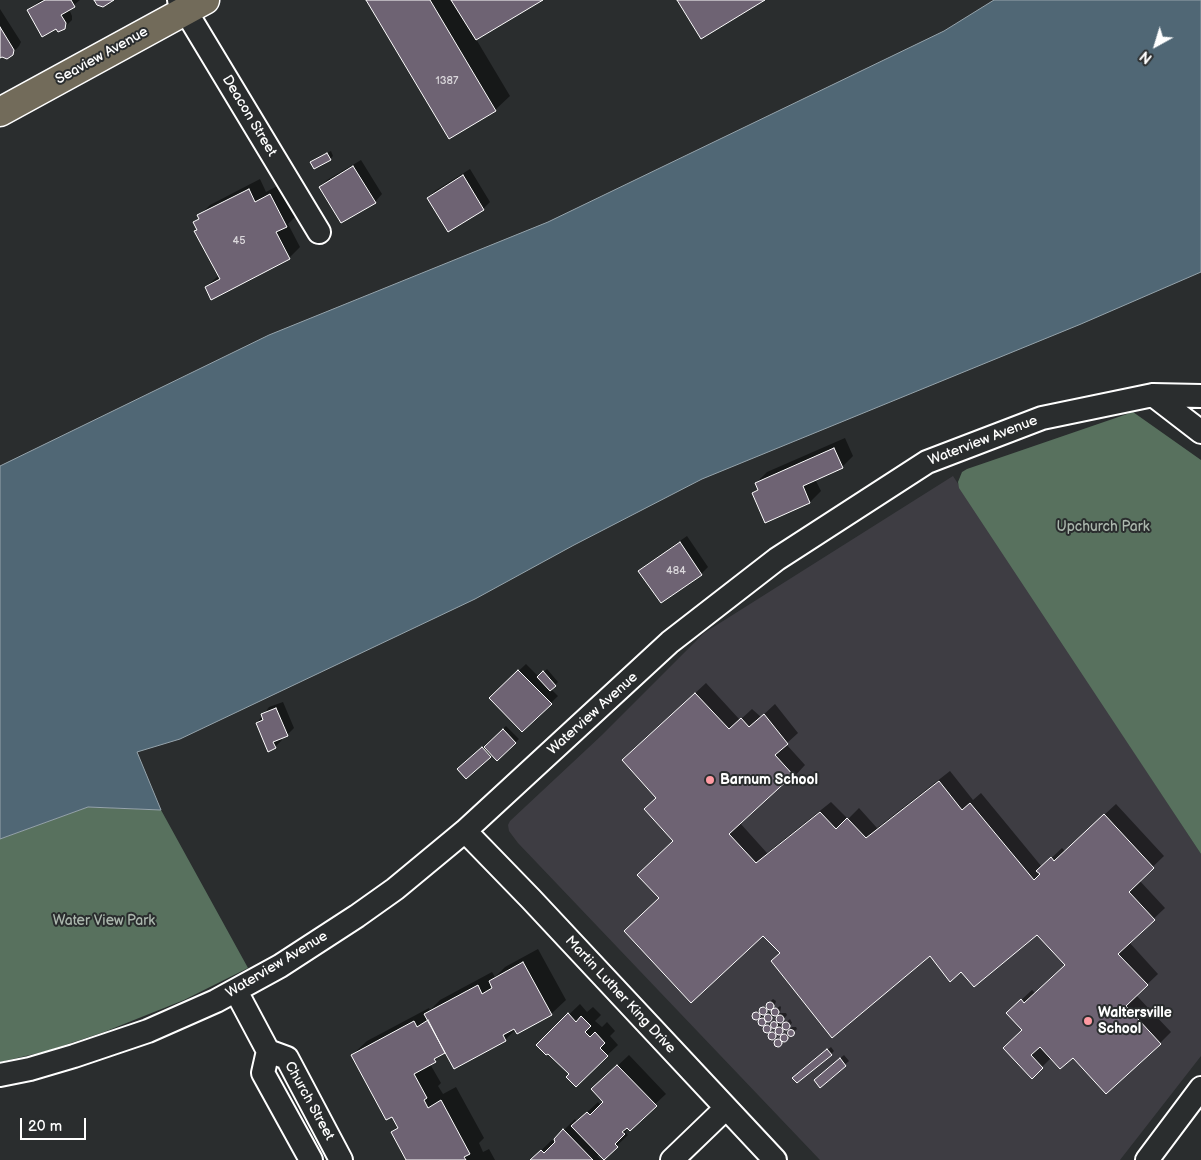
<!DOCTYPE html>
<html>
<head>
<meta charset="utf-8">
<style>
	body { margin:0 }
	#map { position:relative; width:1201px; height:1160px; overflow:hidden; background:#2a2d2e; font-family:"Balsamiq Sans",sans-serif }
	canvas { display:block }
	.north { position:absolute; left:1131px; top:20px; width:50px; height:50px; -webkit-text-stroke:4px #2a2d2e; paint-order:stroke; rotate:219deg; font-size:14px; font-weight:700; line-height:20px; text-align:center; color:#fff }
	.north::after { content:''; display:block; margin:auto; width:18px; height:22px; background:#fff; clip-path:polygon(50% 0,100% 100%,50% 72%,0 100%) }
	.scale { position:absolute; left:20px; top:1118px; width:66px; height:22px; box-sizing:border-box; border:2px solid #fff; border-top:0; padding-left:6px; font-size:15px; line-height:18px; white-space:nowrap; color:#fff; -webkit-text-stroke:4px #2a2d2e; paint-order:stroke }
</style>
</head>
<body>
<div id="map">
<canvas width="1201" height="1160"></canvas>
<div class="north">N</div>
<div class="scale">20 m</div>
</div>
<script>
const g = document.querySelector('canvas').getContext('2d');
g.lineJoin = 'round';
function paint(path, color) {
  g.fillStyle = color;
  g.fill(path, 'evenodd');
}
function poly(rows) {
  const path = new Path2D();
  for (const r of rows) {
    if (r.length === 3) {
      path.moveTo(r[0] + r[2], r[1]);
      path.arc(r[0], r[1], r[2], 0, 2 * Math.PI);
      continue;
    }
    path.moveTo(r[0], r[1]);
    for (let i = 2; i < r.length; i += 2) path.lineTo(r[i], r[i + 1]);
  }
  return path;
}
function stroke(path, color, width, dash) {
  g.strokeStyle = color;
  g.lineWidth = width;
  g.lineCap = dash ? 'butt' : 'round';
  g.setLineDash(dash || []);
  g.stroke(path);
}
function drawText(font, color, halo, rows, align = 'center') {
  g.font = font + ' "Balsamiq Sans",sans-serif';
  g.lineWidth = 4;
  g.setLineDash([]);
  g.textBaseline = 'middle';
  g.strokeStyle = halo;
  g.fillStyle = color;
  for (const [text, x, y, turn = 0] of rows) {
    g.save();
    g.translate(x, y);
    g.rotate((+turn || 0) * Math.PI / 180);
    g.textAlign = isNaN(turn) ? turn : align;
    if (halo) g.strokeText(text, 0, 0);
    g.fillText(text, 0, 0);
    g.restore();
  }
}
paint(poly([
	[953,476,1201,854,1201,1056,1120,1160,820,1160,518,843,509,831,508,825,510,821,602,735,704,633]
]), '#3e3d43');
paint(poly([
	[1133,412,1201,460,1201,854,959,488,958,482,962,472,967,469],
	[88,807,161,810,248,968,184,1000,104,1032,47,1051,0,1062,0,839]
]), '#58715e');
const water = poly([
	[994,0,1201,0,1201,272,1081,324,702,479,574,545,475,599,180,739,137,752,161,810,88,807,0,839,0,466,269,335,548,222,944,31,994,0]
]);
paint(water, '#506775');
stroke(water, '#96a4ac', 1);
paint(poly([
	[41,0,80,0,69,9,72,16,72,20,64,28,28,10],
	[368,0,540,0,476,39,510,96,495,110],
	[0,9,21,42,19,46,12,54,0,57],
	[331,151,333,156,330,159,315,159],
	[361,160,382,194,375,202,320,187,327,180],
	[470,169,490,202,483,209,428,198,435,191],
	[260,179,266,192,281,184,297,215,288,224,300,247,289,258,206,287,219,275,195,222,200,217,199,216,210,205],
	[845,438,853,456,842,467,815,479,821,491,810,502,766,521,753,493,759,488,756,483,767,472],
	[687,536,708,567,701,574,661,602,640,571,647,564],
	[526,664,539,677,547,669,558,682,551,689,558,696,522,731,490,698],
	[706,683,740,720,752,709,761,717,775,704,798,733,786,744,805,765,793,778,791,776,740,823,767,853,831,802,848,819,859,808,877,828,950,771,973,800,981,793,1042,867,1062,848,1065,851,1116,804,1164,856,1139,880,1165,908,1129,942,1158,974,1136,995,1171,1032,1160,1043,1051,1058,1032,1077,1019,1002,1032,990,1035,993,1066,965,1037,933,961,970,931,954,781,953,764,934,660,898,675,840,658,797,634,750],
	[283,702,294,728,287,735,281,737,282,740,275,747,257,723,269,707],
	[506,726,519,739,497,759,492,754,466,778,459,769],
	[538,949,566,1000,551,1014,516,1029,505,1040,446,1051,430,1064,441,1083,438,1086,443,1094,456,1087,484,1138,479,1143,483,1152,489,1149,495,1160,407,1160,392,1132,398,1126,352,1055,367,1041,429,1008,430,1010,440,1000,492,972,495,977,505,967],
	[773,999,776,1001,775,1004,766,1012,769,1012,763,1013,762,1016,766,1017,769,1012,772,1012,780,1006,781,1007,780,1013,786,1013,787,1015,779,1025,783,1025,790,1019,792,1023,787,1028,771,1038,770,1035,776,1031,778,1026,773,1026,768,1032,765,1030,770,1023,772,1024,778,1019,778,1015,775,1015,763,1025,761,1025,760,1018,754,1017,758,1010,761,1010],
	[580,1004,587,1012,593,1007,601,1015,595,1021,602,1027,607,1022,615,1031,610,1036,618,1045,576,1085,570,1074,548,1052,537,1045],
	[792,1027,796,1027,797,1029,778,1046,776,1043,777,1040,781,1037,783,1037],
	[831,1047,834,1051,831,1054,797,1075],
	[629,1055,666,1094,625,1132,628,1135,604,1158,600,1154,597,1156,601,1160,531,1160,552,1140,558,1145,555,1139,575,1119,577,1122,598,1102,601,1105,605,1102,593,1089],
	[844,1055,849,1061,820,1086,818,1077]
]), '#0007');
const building = poly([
	[45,0,71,0,75,7,61,15,66,23,65,29,58,32,56,29,42,37,27,10,45,0],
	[94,0,114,0,103,7,97,5,94,0],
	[366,0,430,0,496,111,449,139,366,0],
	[451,0,543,0,476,40,451,0],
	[677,0,765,0,701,39,677,0],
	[0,27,14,50,13,55,7,59,2,57,0,58,0,27],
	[327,153,331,160,314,169,310,162,327,153],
	[353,166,376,203,341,223,319,187,353,166],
	[463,175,484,210,448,232,427,198,463,175],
	[249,189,255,202,270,194,287,227,276,232,290,259,211,300,205,287,220,279,194,231,197,230,193,222,199,219,197,215,249,189],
	[834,448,843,468,803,486,810,503,765,523,752,493,758,490,755,483,834,448],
	[680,542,702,575,661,603,638,571,680,542],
	[518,670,552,704,522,732,489,698,518,670],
	[543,671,556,686,550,691,537,677,543,671],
	[695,693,729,729,741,718,749,727,764,714,788,744,775,755,795,777,793,779,791,777,729,834,756,863,820,812,836,829,847,818,866,838,939,781,962,810,970,803,1034,880,1040,874,1036,871,1051,857,1054,861,1104,814,1154,868,1129,892,1155,920,1118,954,1148,985,1126,1006,1161,1044,1106,1094,1073,1058,1060,1069,1040,1047,1031,1055,1043,1068,1032,1079,1003,1048,1022,1030,1006,1013,1021,999,1024,1003,1065,965,1037,935,974,987,961,972,950,982,930,956,832,1038,771,961,780,953,763,936,691,1003,624,931,659,898,637,875,673,841,644,809,656,798,622,760,695,693],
	[276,708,288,736,273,742,276,748,268,752,256,723,263,720,261,714,276,708],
	[503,729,516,743,497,761,484,747,503,729],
	[482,747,491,757,466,779,457,769,482,747],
	[523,962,552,1015,517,1034,514,1029,503,1035,506,1041,454,1069,424,1014,478,985,482,994,492,988,489,981,523,962],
	[770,1006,4],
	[763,1011,4],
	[775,1012,4],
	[756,1016,4],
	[568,1013,576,1022,581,1016,591,1026,585,1032,590,1037,595,1032,605,1043,600,1048,608,1056,576,1087,566,1077,569,1074,548,1054,546,1055,536,1045,568,1013],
	[768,1018,4],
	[780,1019,4],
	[762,1022,4],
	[428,1020,445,1053,434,1059,436,1062,414,1074,427,1098,424,1100,428,1108,441,1100,470,1154,464,1157,466,1160,406,1160,391,1132,398,1128,392,1117,386,1120,351,1055,414,1021,417,1027,428,1020],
	[774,1025,3.5],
	[786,1026,4],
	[767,1029,4],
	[779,1031,4],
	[791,1033,3.5],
	[772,1036,4],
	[784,1038,4],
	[778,1043,4],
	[827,1049,832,1055,797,1083,792,1078,827,1049],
	[840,1058,846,1066,820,1088,814,1080,840,1058],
	[617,1065,657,1106,630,1131,627,1128,622,1132,625,1134,615,1144,618,1147,604,1160,571,1126,587,1112,590,1115,603,1102,591,1089,617,1065],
	[563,1129,593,1160,530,1160,541,1150,544,1153,555,1142,554,1139,563,1129]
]);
paint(building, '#6e6373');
stroke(building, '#fff', 1);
const minor = poly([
	[179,0,319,232],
	[1153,395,1201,432],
	[465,831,531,899,775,1160],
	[236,991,268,1051,287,1058,341,1160],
	[268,1051,263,1073,311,1160],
	[0,1075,30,1069,74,1056,148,1031,216,1001,280,966,357,916,395,889,465,831,670,642,777,559,927,462,1042,418,1153,395,1201,396],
	[672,1160,726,1108],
	[1147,1160,1201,1088]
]);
const major = poly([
	[0,112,205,0]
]);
stroke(minor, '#fff', 26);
stroke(major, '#fff', 31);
stroke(minor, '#2a2d2e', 22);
stroke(major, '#726b5a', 28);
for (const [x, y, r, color] of [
	[710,780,5,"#ff9aa2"],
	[1088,1021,5,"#ff9aa2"]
]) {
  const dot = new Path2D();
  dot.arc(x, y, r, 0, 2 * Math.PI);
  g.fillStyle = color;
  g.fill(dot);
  stroke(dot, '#2a2d2e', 2);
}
drawText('11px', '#dbd8dc', null, [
	["1387",447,81],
	["45",239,241],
	["484",676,571]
]);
drawText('14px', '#fff', '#2a2d2e', [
	["Seaview Avenue",102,56,-29],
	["Deacon Street",249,116,59],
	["Waterview Avenue",983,441,-21],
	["Waterview Avenue",593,714,-42],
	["Waterview Avenue",277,965,-31],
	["Martin Luther King Drive",620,995,47],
	["Church Street",309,1101,61]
]);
drawText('14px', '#acb8ae', '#2a2d2e', [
	["Upchurch Park",1103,527],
	["Water View Park",104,921]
]);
drawText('bold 14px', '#fff', '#2a2d2e', [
	["Barnum School",720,780],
	["Waltersville",1098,1013],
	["School",1098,1029]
], 'left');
</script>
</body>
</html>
